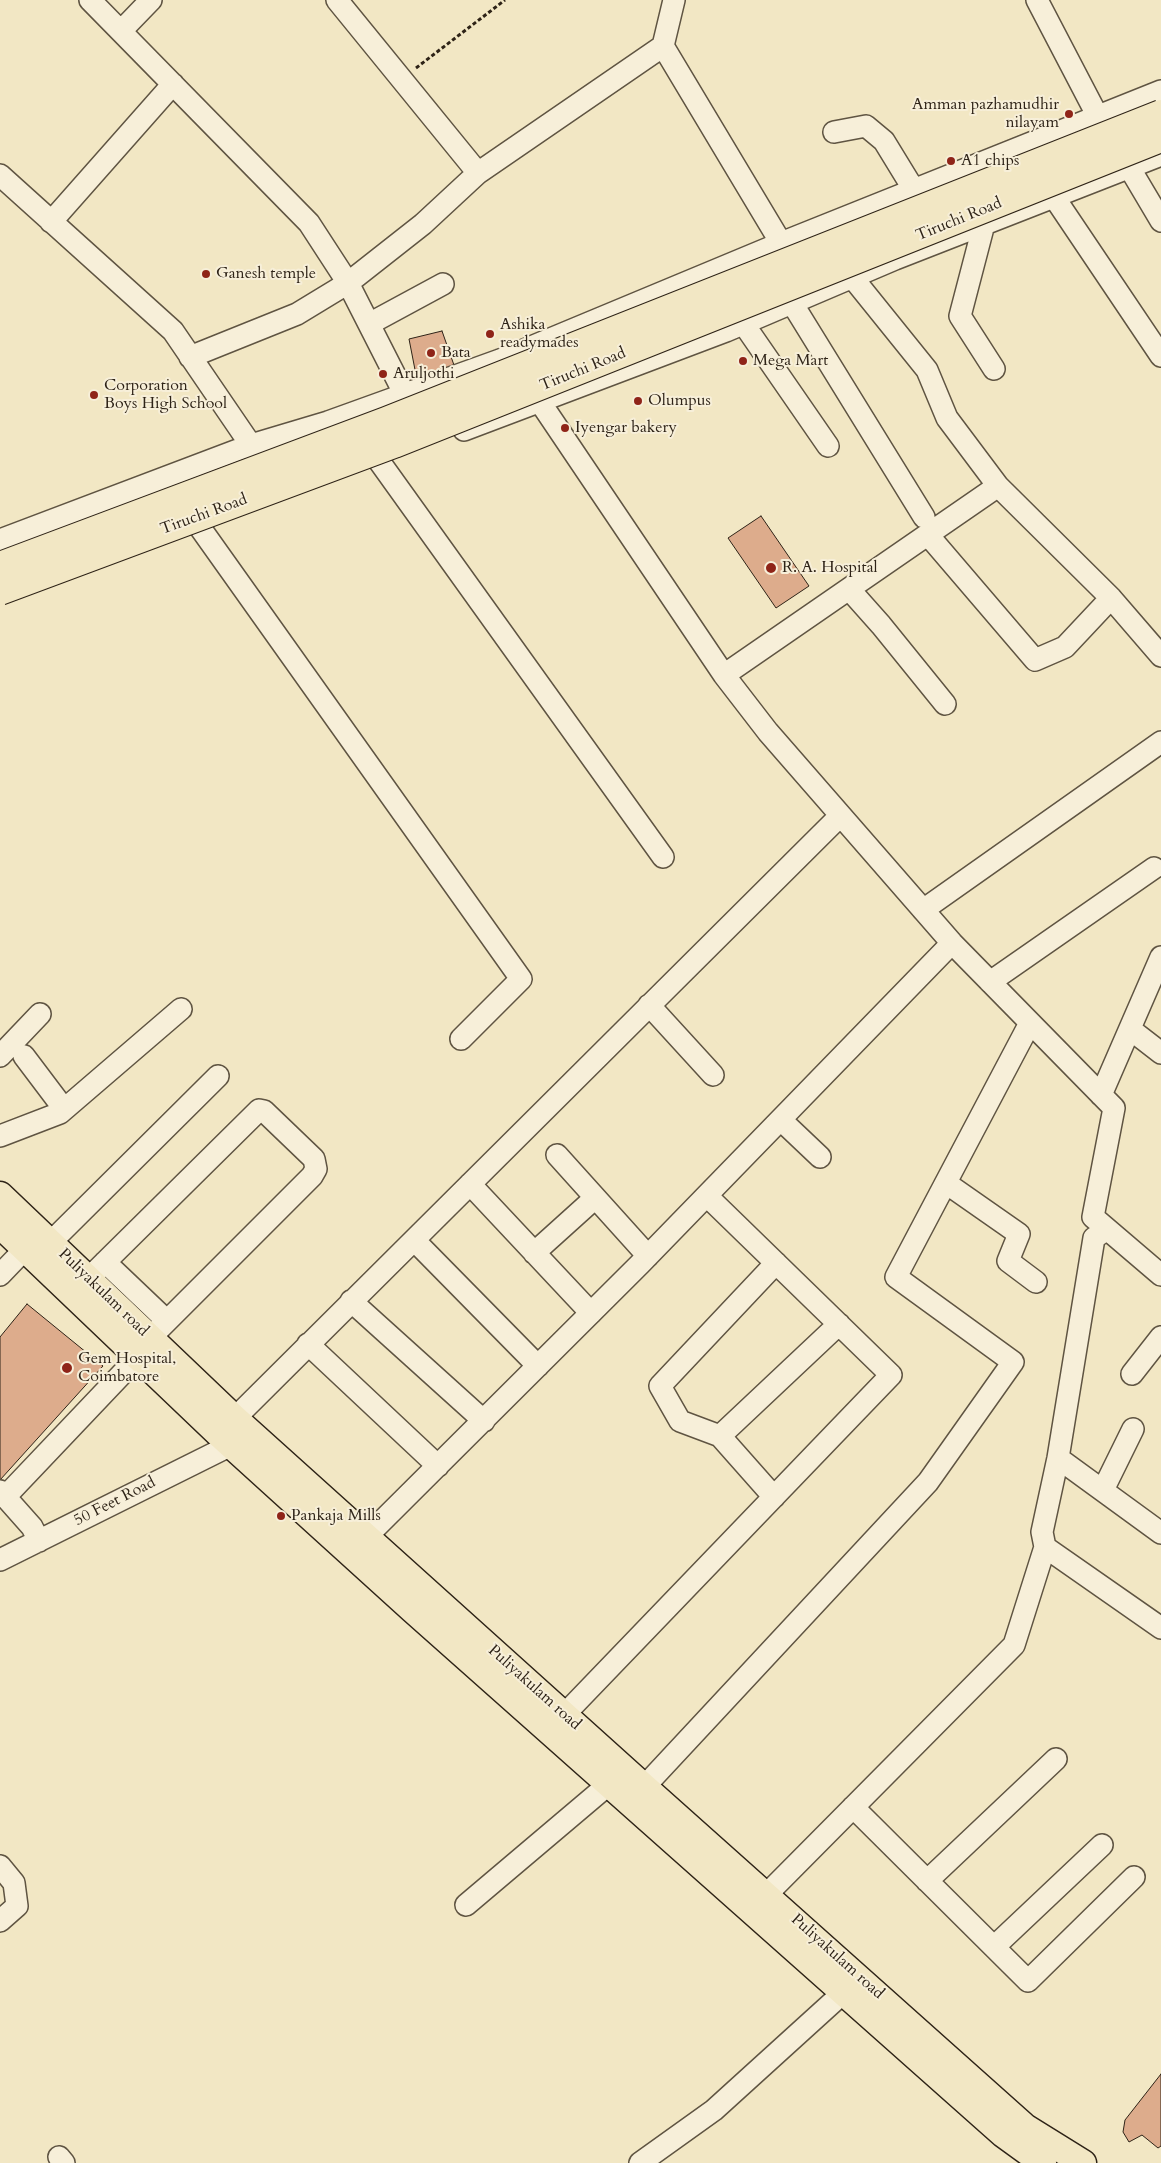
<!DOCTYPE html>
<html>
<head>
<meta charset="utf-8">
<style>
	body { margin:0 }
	canvas { display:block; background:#f2e7c4 }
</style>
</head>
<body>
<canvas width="1161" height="2163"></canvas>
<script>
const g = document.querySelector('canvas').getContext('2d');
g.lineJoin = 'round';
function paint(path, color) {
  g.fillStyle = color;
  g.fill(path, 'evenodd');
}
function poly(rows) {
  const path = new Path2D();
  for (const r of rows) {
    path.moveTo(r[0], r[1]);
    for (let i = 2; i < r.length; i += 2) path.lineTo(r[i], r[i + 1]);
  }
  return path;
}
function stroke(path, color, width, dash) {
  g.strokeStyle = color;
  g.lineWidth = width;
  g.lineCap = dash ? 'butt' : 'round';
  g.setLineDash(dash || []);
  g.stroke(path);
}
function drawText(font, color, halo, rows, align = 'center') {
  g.font = font + ' Cardo,serif';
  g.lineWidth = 4;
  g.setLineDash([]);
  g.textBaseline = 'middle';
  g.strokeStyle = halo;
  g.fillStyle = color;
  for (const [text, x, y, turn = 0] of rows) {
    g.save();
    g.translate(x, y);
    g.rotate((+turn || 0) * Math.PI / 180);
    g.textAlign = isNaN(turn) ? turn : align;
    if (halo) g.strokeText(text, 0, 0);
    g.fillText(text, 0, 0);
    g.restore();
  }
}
const building = poly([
	[442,331,455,368,417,380,409,339,442,331],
	[761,516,809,586,776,608,728,538,761,516],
	[27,1304,103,1366,0,1480,0,1337,27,1304],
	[1161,2074,1161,2146,1158,2148,1142,2135,1129,2142,1123,2132,1125,2120,1161,2074]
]);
paint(building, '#ddac8c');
stroke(building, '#2e2317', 1);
const minor = poly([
	[90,0,309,223,348,283,405,395],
	[337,0,478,173],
	[1037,0,1097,115],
	[121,31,151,0],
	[663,46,674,0],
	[834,132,866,126,884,141,914,190],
	[1129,167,1161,221],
	[0,175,173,331,259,457],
	[1054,197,1161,356],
	[51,222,173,84],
	[984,224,960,316,994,369],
	[852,277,927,370,947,418,998,486,1111,598,1161,656],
	[792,303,924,517],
	[743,323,828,446],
	[369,324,443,284],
	[190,357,297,314,348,283,423,224,478,173,663,46,781,243],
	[540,402,724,675,768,732,952,943,1114,1108,1093,1217,1161,1275],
	[464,430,726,331,895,259,1161,155],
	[379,461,663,857],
	[201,529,521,979,461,1039],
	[928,535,1035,660,1065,647,1111,598],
	[0,540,251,445,328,422,500,360,781,243,1161,91],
	[849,589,881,625,945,704],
	[724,675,998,486],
	[923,910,1161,742],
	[990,982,1154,868],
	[649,1005,713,1075],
	[1130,1029,1161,1053],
	[0,1056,40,1014],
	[24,1056,64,1109],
	[1101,1095,1161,957],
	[781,1120,820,1157],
	[0,1136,60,1113,181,1009],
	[557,1155,648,1256],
	[946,1183,1019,1234,1008,1261,1036,1282],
	[470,1184,591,1313],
	[414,1240,538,1366],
	[50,1243,218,1076],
	[534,1253,595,1198],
	[105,1262,167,1321],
	[0,1275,25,1249],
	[88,1279,259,1110,264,1111,314,1159,316,1169,312,1176,150,1338],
	[351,1301,484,1421],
	[308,1344,438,1466],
	[1132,1374,1161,1337],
	[223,1430,840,816],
	[720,1436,839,1324],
	[1058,1458,1161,1533],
	[1103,1490,1133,1429],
	[0,1491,32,1527,39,1541],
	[6,1496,138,1357],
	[774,1497,720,1436,680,1421,660,1386,776,1263],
	[366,1537,640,1264,952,943],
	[1045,1547,1161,1628],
	[0,1560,231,1445,241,1434],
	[564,1715,891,1375,707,1196],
	[644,1787,928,1482,1013,1362,896,1277,1030,1023],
	[853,1807,1028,1981,1134,1877],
	[0,1866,14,1883,17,1906,0,1921],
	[927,1881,1056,1759],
	[767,1894,1014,1645,1045,1547,1042,1532,1058,1458,1094,1238,1107,1229],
	[466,1905,609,1784],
	[994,1947,1102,1845],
	[59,2157,64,2163],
	[640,2163,714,2110,844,1992,853,1982]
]);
const major = poly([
	[0,1195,234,1418,644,1787,1025,2127,1083,2163],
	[0,1225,219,1434,413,1610,1003,2134,1043,2163]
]);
stroke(minor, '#5f5442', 24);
stroke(major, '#2e2317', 29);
stroke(poly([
	[416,68,505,0]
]), '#2e2317', 3, [4, 2.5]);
stroke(minor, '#f7efd9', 21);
stroke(major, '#f2e7c4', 26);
const highwayBridge = poly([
	[0,566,386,421,1161,114],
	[0,591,394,444,1161,138]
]);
stroke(highwayBridge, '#2e2317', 30, []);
stroke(highwayBridge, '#f2e7c4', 28);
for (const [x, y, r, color] of [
	[1069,114,5,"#8f2418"],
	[951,161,5,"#8f2418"],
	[206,274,5,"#8f2418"],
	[490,334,5,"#8f2418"],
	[431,353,5,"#8f2418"],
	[743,361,5,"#8f2418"],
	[383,374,5,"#8f2418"],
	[94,395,5,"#8f2418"],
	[638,401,5,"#8f2418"],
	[565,428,5,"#8f2418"],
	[771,568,6,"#8f2418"],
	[67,1368,6,"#8f2418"],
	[281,1516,5,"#8f2418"]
]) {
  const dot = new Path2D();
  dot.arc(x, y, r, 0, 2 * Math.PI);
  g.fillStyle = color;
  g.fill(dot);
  stroke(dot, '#f7efd9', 2);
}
drawText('16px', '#2e2317', '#f7efd9', [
	["Amman pazhamudhir",1059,105,"right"],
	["nilayam",1059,123,"right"],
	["A1 chips",961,161],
	["Ganesh temple",216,274],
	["Ashika",500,325],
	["readymades",500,343],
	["Bata",441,353],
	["Mega Mart",753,361],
	["Aruljothi",393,374],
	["Corporation",104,386],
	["Boys High School",104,404],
	["Olumpus",648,401],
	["Iyengar bakery",575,428],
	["R. A. Hospital",782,568],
	["Gem Hospital,",78,1359],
	["Coimbatore",78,1377],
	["Pankaja Mills",291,1516]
], 'left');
drawText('16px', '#2e2317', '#f7efd9', [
	["Tiruchi Road",959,220,-22],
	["Tiruchi Road",583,370,-22],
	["Tiruchi Road",204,515,-20],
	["Puliyakulam road",103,1293,44],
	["50 Feet Road",115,1502,-27],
	["Puliyakulam road",534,1688,42],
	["Puliyakulam road",837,1957,42]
]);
</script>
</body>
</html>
